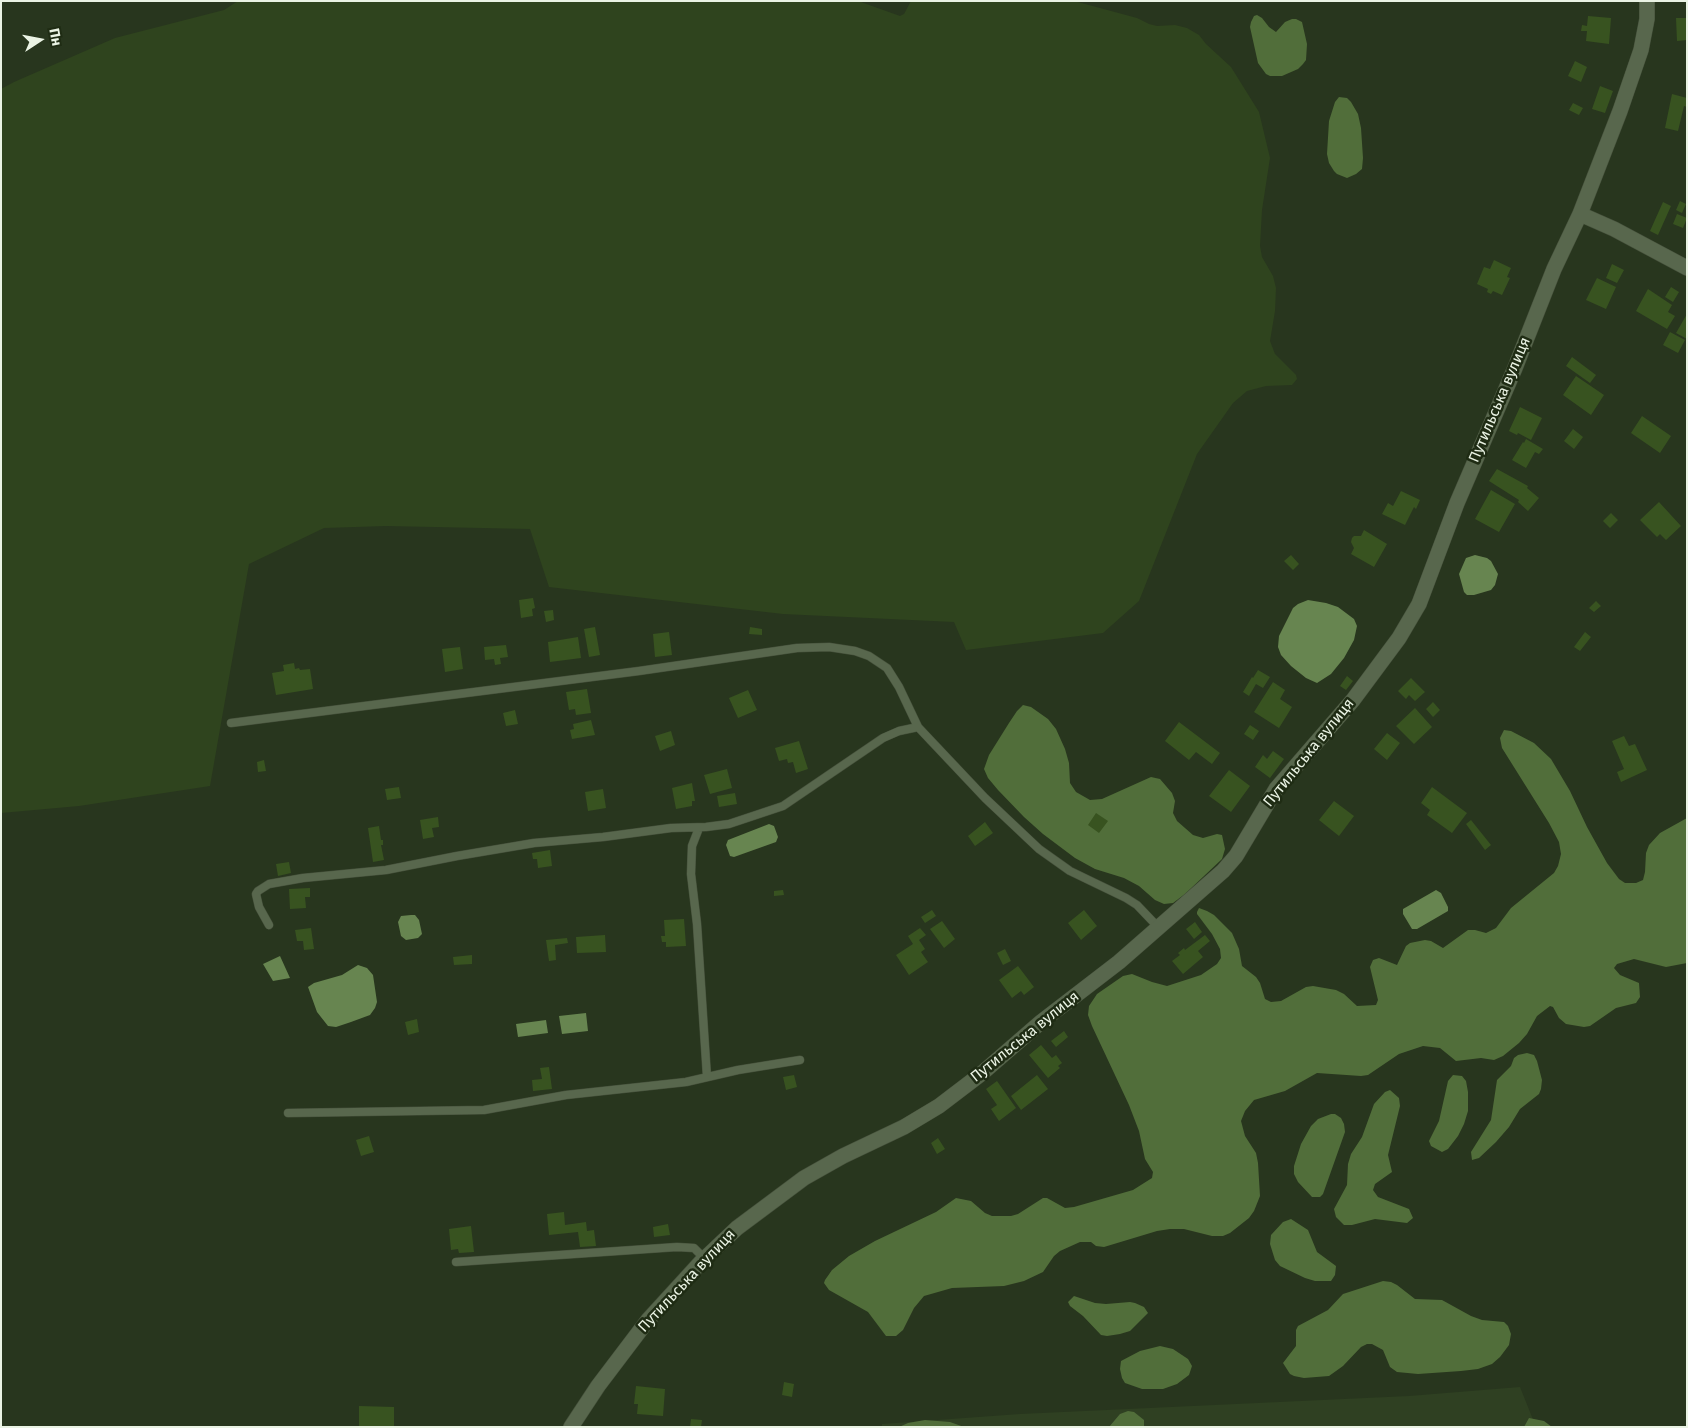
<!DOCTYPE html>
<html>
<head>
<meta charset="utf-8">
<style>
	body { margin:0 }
	#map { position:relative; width:1688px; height:1428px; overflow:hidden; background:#28361e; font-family:"Fira Sans",sans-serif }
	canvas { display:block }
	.frame { position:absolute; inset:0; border:2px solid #eaf3e4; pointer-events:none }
	.north { position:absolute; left:15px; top:15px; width:50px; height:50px; -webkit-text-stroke:4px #1f2c14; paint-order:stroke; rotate:79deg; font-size:14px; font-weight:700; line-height:20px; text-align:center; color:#eaf3e4 }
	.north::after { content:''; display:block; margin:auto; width:18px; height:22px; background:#eaf3e4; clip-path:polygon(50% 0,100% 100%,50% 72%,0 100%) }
</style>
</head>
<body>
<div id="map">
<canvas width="1688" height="1428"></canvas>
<div class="frame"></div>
<div class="north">Пн</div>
</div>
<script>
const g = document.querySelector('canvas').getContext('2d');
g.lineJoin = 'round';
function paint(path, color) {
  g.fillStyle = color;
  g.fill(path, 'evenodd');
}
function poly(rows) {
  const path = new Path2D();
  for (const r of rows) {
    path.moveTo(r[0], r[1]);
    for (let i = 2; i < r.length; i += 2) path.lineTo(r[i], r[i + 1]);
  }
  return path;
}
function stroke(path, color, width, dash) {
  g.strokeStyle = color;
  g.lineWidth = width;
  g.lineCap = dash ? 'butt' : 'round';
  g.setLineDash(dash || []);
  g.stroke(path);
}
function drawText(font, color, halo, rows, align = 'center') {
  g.font = font + ' "Fira Sans",sans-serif';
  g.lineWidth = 5;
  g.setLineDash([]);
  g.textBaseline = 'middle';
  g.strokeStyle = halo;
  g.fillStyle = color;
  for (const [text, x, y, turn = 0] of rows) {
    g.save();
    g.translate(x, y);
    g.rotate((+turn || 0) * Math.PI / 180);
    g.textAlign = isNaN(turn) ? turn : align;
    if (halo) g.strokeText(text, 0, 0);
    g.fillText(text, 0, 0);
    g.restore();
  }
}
paint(poly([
	[1520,1387,1536,1427,882,1427,882,1424,1020,1414,1409,1396]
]), '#2f4022');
paint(poly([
	[238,1,858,1,900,16,904,14,911,1,1074,1,1137,18,1149,24,1157,26,1175,25,1187,28,1199,35,1206,44,1231,67,1259,112,1270,158,1262,210,1260,246,1262,257,1273,276,1276,288,1275,311,1270,341,1275,354,1296,375,1297,379,1292,385,1266,386,1247,391,1233,403,1197,454,1139,601,1103,633,966,650,954,622,783,614,549,587,530,529,386,526,324,528,249,564,210,786,79,806,1,813,1,89,14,82,115,38,224,10]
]), '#2f441e');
paint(poly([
	[1257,15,1262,18,1269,27,1276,32,1285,22,1292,19,1296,19,1302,22,1307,44,1306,60,1303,64,1298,69,1282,76,1270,76,1266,74,1258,63,1250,27,1251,22,1254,16],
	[1339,97,1347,98,1351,102,1358,114,1361,128,1363,158,1362,169,1356,174,1347,178,1337,174,1334,171,1329,163,1327,154,1329,121,1335,102],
	[1023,705,1031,707,1048,719,1056,729,1065,749,1069,763,1070,783,1076,792,1090,800,1102,799,1151,777,1160,779,1172,793,1175,801,1173,813,1177,821,1193,835,1203,838,1217,834,1222,835,1225,849,1222,859,1185,894,1173,903,1164,904,1155,900,1139,886,1124,878,1095,869,1075,858,1043,834,1024,817,998,790,988,778,984,769,989,755,1009,723,1017,711],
	[1504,730,1511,731,1534,743,1551,759,1570,791,1587,827,1607,863,1619,879,1625,883,1636,883,1643,880,1645,872,1646,853,1649,845,1660,833,1687,818,1687,963,1666,967,1634,959,1617,964,1614,968,1620,975,1639,983,1640,997,1636,1003,1616,1008,1590,1026,1584,1027,1566,1024,1559,1018,1553,1007,1550,1006,1537,1016,1527,1034,1519,1043,1503,1056,1494,1060,1481,1058,1456,1061,1440,1048,1423,1046,1399,1054,1368,1075,1361,1076,1317,1073,1285,1091,1254,1100,1245,1111,1241,1121,1245,1136,1256,1153,1258,1163,1260,1196,1254,1211,1249,1218,1230,1233,1223,1236,1212,1236,1184,1229,1170,1229,1157,1231,1104,1247,1096,1246,1091,1242,1080,1242,1060,1251,1054,1256,1043,1272,1024,1281,1004,1286,952,1288,924,1296,914,1308,903,1330,896,1336,886,1336,868,1312,829,1290,824,1283,825,1280,832,1270,849,1256,875,1241,936,1212,956,1198,971,1201,985,1213,992,1216,1011,1216,1018,1214,1043,1198,1047,1198,1065,1208,1074,1207,1133,1190,1152,1178,1153,1172,1145,1159,1139,1131,1129,1105,1092,1026,1088,1015,1089,1006,1097,994,1123,976,1132,974,1152,982,1167,986,1201,975,1217,964,1221,958,1220,949,1212,934,1197,914,1197,912,1199,908,1207,911,1214,915,1232,933,1239,949,1242,966,1256,977,1260,983,1265,999,1271,1002,1281,1001,1306,987,1313,986,1336,990,1344,994,1357,1006,1376,1005,1378,1000,1370,967,1373,960,1379,958,1397,965,1406,946,1410,943,1425,940,1431,941,1443,948,1468,930,1475,930,1486,933,1496,928,1511,908,1554,873,1558,866,1561,854,1559,842,1549,823,1502,748,1500,738],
	[1527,1053,1534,1055,1537,1061,1542,1080,1541,1089,1539,1094,1520,1109,1509,1127,1496,1142,1479,1158,1472,1160,1471,1152,1491,1120,1497,1080,1511,1066,1514,1058,1518,1055],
	[1453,1075,1462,1076,1466,1081,1468,1092,1468,1111,1464,1124,1458,1136,1448,1149,1442,1152,1431,1146,1429,1141,1439,1121,1448,1081],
	[1390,1090,1399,1098,1400,1106,1388,1155,1392,1172,1375,1184,1373,1190,1378,1197,1409,1209,1413,1218,1407,1223,1375,1219,1352,1225,1344,1225,1336,1217,1334,1209,1347,1185,1348,1164,1351,1154,1362,1137,1374,1104,1385,1092],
	[1331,1114,1335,1114,1341,1118,1344,1124,1345,1132,1323,1194,1320,1197,1312,1197,1298,1182,1294,1174,1294,1166,1301,1144,1311,1126,1318,1119],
	[1291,1219,1308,1230,1317,1252,1336,1266,1335,1275,1331,1281,1315,1281,1305,1278,1280,1266,1275,1260,1270,1244,1271,1235,1283,1222],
	[1383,1281,1391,1282,1397,1285,1415,1299,1442,1300,1471,1316,1482,1320,1504,1322,1508,1326,1511,1334,1509,1345,1500,1357,1492,1364,1478,1369,1461,1371,1418,1374,1397,1372,1390,1367,1383,1350,1372,1344,1367,1344,1361,1347,1343,1366,1329,1376,1304,1378,1294,1376,1290,1374,1283,1363,1296,1346,1296,1330,1298,1326,1328,1310,1343,1294],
	[1074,1296,1095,1303,1106,1304,1130,1302,1135,1303,1144,1307,1148,1313,1130,1331,1120,1334,1107,1336,1101,1335,1083,1316,1070,1306,1068,1302],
	[1160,1346,1173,1349,1188,1359,1192,1366,1189,1375,1177,1384,1163,1389,1142,1389,1125,1383,1122,1378,1120,1369,1121,1361,1140,1351],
	[1128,1411,1134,1412,1144,1420,1144,1427,1109,1427,1120,1414],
	[1529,1418,1544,1421,1552,1427,1524,1427],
	[925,1420,950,1422,964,1427,899,1427,908,1423]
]), '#516e3a');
paint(poly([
	[1475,555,1487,558,1491,561,1498,574,1495,585,1491,590,1474,595,1467,595,1464,592,1459,574,1466,558],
	[1308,600,1326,603,1338,607,1354,619,1357,626,1354,640,1344,658,1331,674,1317,683,1306,678,1291,666,1281,655,1278,647,1279,636,1293,608,1298,604],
	[769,824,774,826,778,837,776,842,734,857,730,856,726,845,728,840],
	[1436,890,1441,893,1448,907,1448,911,1417,929,1412,929,1403,914,1403,909],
	[411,915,415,915,419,920,422,934,418,938,406,940,401,936,398,922,401,916],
	[280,956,290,978,273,981,263,964],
	[358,965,367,968,373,975,377,1002,375,1008,370,1015,351,1022,336,1027,328,1026,317,1012,308,987,314,983,342,975],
	[586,1013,588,1031,562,1034,559,1016],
	[546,1020,548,1033,518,1037,516,1024]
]), '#678550');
paint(poly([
	[1588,16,1611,18,1609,44,1586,41,1587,31,1581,31,1582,25,1587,26],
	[1676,18,1687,18,1687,40,1677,41],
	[1575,61,1587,67,1581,82,1568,76],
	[1600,86,1613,91,1605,113,1592,109],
	[1672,94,1687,98,1687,107,1684,106,1678,131,1665,128],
	[1573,103,1583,108,1579,115,1569,110],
	[1680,201,1686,204,1682,213,1676,210],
	[1663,202,1671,206,1658,235,1650,231],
	[1677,214,1687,218,1683,228,1673,224],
	[1494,260,1511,268,1507,277,1510,278,1502,295,1493,291,1491,294,1487,292,1488,289,1477,284,1484,267,1490,269],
	[1612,264,1624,270,1617,283,1606,278],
	[1597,278,1616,287,1606,309,1586,300],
	[1671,287,1679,292,1673,302,1665,297],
	[1648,289,1672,305,1668,312,1675,316,1667,329,1636,311],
	[1687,314,1687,339,1676,333],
	[1670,332,1685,340,1678,353,1663,345],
	[1572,357,1596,375,1590,383,1566,366],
	[1576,376,1604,395,1591,415,1563,395],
	[1520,407,1542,418,1531,440,1518,433,1517,435,1509,431],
	[1642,416,1671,436,1660,453,1631,433],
	[1573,429,1583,437,1574,449,1564,441],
	[1526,439,1543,449,1539,454,1535,452,1526,468,1512,460,1523,442,1524,443],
	[1497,469,1528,486,1527,488,1539,498,1528,511,1518,502,1519,500,1489,481],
	[1491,490,1515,504,1499,532,1475,519],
	[1401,491,1420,500,1416,509,1414,507,1405,525,1382,514,1388,503,1393,506],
	[1659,502,1681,526,1666,540,1660,534,1657,537,1640,520],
	[1611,513,1618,520,1610,528,1603,521],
	[1364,530,1387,544,1374,567,1351,554,1354,548,1351,542,1352,538,1354,536,1361,536],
	[1291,555,1299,564,1293,570,1284,561],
	[533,598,535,608,532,609,533,616,521,618,519,600],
	[1596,601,1601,606,1594,612,1589,608],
	[553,610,554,620,546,622,544,611],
	[595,627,600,655,589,657,584,629],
	[750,627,762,629,762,635,749,634],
	[669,632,672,655,655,657,653,634],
	[1585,632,1591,637,1580,651,1574,647],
	[578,637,581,658,550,662,548,642],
	[506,645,508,657,500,658,501,664,495,665,494,659,485,660,484,647],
	[460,647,463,669,445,672,442,649],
	[294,663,295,669,299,668,300,670,310,669,313,689,276,695,272,673,284,671,283,665],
	[1258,670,1270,677,1263,688,1256,684,1249,696,1243,692,1252,677,1253,678],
	[1347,676,1353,681,1346,690,1340,686],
	[1411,678,1425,692,1415,701,1409,695,1406,699,1398,691],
	[1273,682,1285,690,1280,699,1292,707,1279,728,1254,712],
	[587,689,591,713,576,715,575,709,569,710,566,692],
	[748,690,757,710,738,718,729,698],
	[1433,702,1440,710,1433,717,1426,709],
	[1415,708,1432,727,1414,744,1396,726],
	[515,710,518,724,506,726,503,713],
	[591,720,595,735,572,739,570,730,574,729,573,724],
	[1179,722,1220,753,1212,764,1196,752,1189,760,1165,741],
	[1250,725,1259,731,1253,740,1244,734],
	[671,731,675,745,660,751,655,736],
	[1387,733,1400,743,1387,760,1374,749],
	[1624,736,1629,746,1635,744,1647,770,1621,782,1617,772,1624,769,1612,741],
	[799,741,808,769,796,773,793,762,788,763,787,759,779,761,775,748],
	[1273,751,1284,759,1270,778,1255,767,1263,755,1267,759],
	[264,760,266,771,258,772,257,762],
	[727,769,732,788,710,794,704,775],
	[1229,770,1250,786,1231,812,1209,796],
	[692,783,695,801,692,801,692,806,676,809,672,788],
	[399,787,401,798,387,800,385,789],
	[1432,787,1467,813,1452,833,1427,815,1430,810,1421,803],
	[603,789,606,808,588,811,585,792],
	[735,793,737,804,719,807,717,796],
	[1334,801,1354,816,1339,836,1319,820],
	[1096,813,1108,821,1099,833,1088,825],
	[438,817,439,827,432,828,434,837,423,839,420,820],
	[1471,820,1491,845,1485,850,1466,824],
	[985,822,993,833,975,846,968,836],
	[379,826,381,840,383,840,383,845,381,845,384,860,373,862,368,828],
	[550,850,552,866,538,868,537,859,533,859,532,853],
	[289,862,291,873,278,876,276,864],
	[310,888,310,897,305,897,306,908,290,909,289,889],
	[783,890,784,895,774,896,774,891],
	[932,910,936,916,925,923,921,917],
	[1084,910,1097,926,1081,940,1068,923],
	[684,919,686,946,666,947,666,942,662,942,661,936,665,936,664,920],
	[942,921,955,939,944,948,930,929],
	[1195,922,1202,932,1194,939,1186,929],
	[311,928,314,949,304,950,303,941,297,941,295,930],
	[920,928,926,935,919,940,925,949,921,952,928,962,909,975,896,955,913,944,908,936],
	[605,935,606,952,577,953,576,937],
	[1205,935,1210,941,1198,951,1203,957,1183,974,1172,961,1180,955,1178,953,1184,948,1185,950],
	[567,938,568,943,555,945,556,960,549,961,546,940],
	[1005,949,1011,961,1003,965,997,953],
	[472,955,472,964,454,965,453,957],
	[1018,966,1034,987,1024,995,1021,991,1012,998,999,980],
	[417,1019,419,1032,408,1035,405,1022],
	[1064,1031,1068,1037,1056,1047,1051,1041],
	[1041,1045,1052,1058,1056,1055,1062,1063,1058,1066,1060,1068,1048,1078,1029,1055],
	[549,1067,552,1089,533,1091,532,1080,542,1079,540,1068],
	[794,1075,797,1087,786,1090,783,1077],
	[1037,1075,1048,1089,1021,1110,1011,1096],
	[997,1081,1016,1108,999,1121,991,1109,997,1105,986,1089],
	[369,1136,374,1152,361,1156,356,1140],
	[938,1138,945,1149,937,1154,931,1143],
	[564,1212,565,1225,586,1222,587,1231,594,1230,596,1246,580,1247,578,1232,549,1235,547,1214],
	[668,1224,670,1235,654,1237,653,1227],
	[471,1226,474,1252,459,1253,458,1249,451,1250,449,1229],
	[784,1382,794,1384,792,1397,782,1395],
	[636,1386,665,1389,663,1416,637,1414,638,1404,634,1404],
	[359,1406,394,1407,394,1426,359,1427],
	[691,1419,702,1420,701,1427,690,1427]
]), '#385320');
const lane = poly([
	[231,723,639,671,797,648,829,647,855,651,869,656,887,668,899,687,918,727],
	[699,828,692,846,691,874,697,924,707,1077],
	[269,925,259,907,256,894,258,891,269,884,303,878,386,870,457,856,534,843,603,837,671,828,706,827,729,824,783,806,883,738,899,731,918,727,985,798,1039,849,1070,871,1126,898,1137,905,1158,927],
	[288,1113,484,1110,566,1095,686,1082,738,1070,800,1060],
	[456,1262,677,1247,694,1248,705,1259]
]);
const street = poly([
	[1580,214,1614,229,1687,268],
	[571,1427,598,1386,648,1320,701,1262,737,1228,804,1178,843,1156,904,1127,939,1106,981,1074,1041,1022,1119,962,1223,871,1236,856,1276,789,1353,700,1399,638,1419,604,1457,503,1515,368,1554,269,1580,214,1620,111,1641,50,1647,19,1647,1]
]);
stroke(lane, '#45503b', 9);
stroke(street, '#45503b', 16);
stroke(lane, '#58674d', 8);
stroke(street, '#58674d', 15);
drawText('15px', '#eaf3e4', '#1f2c14', [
	["Путильська вулиця",1500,400,-67],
	["Путильська вулиця",1309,753,-51],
	["Путильська вулиця",1025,1037,-39],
	["Путильська вулиця",687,1281,-47]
]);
</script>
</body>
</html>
